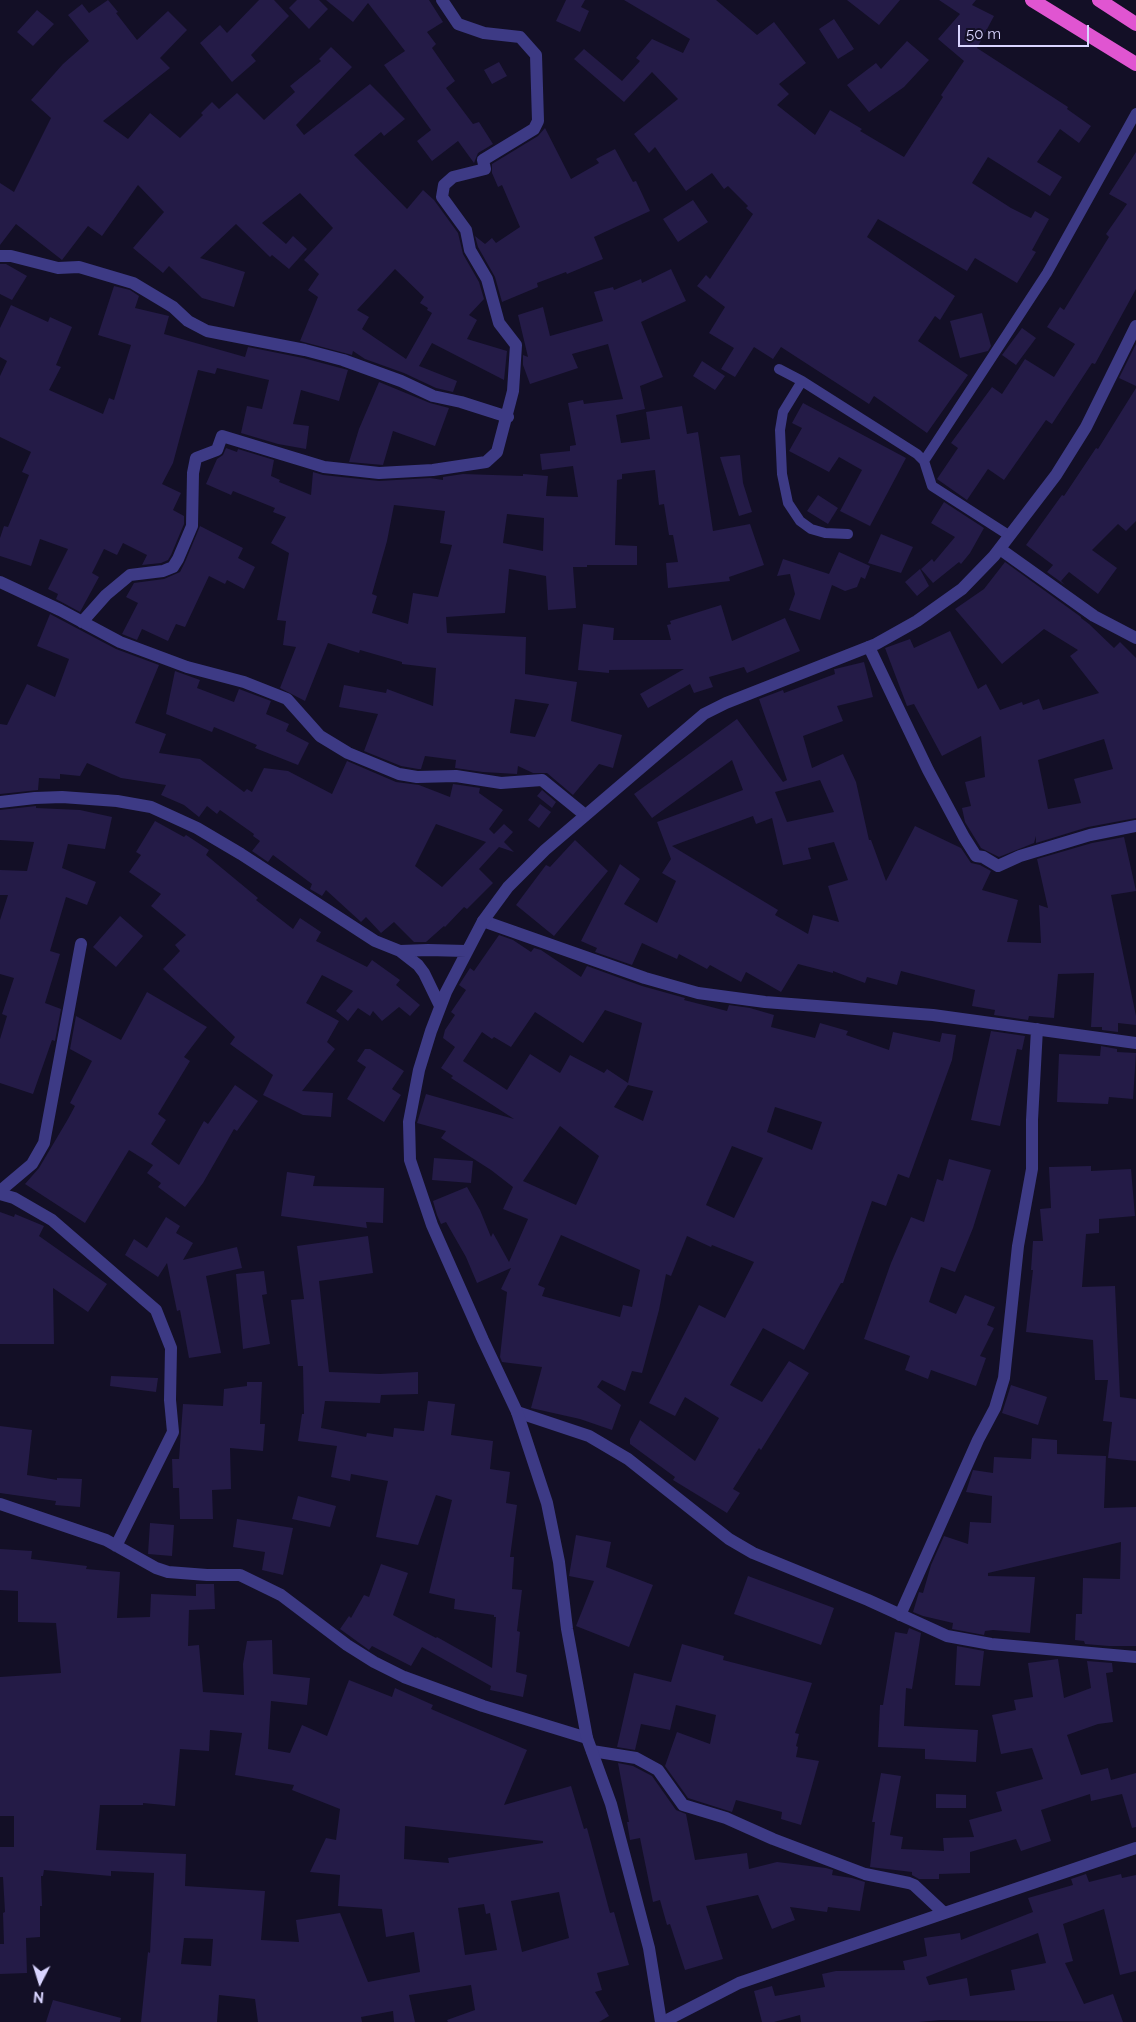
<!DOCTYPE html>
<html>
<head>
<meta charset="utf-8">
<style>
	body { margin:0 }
	#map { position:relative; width:1136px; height:2022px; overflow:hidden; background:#130f26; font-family:Raleway,sans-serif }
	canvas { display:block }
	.north { position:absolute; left:15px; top:1957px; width:50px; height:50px; -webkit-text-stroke:4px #130f26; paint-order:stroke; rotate:185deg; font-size:14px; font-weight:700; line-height:20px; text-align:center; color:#d9d4ff }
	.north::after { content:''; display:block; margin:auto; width:18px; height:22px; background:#d9d4ff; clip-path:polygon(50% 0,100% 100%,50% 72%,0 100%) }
	.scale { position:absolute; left:958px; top:25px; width:131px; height:22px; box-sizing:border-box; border:2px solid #d9d4ff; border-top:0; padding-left:6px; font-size:15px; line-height:18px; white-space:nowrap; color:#d9d4ff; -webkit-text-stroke:4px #130f26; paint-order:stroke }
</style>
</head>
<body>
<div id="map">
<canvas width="1136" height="2022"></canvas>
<div class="north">N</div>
<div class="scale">50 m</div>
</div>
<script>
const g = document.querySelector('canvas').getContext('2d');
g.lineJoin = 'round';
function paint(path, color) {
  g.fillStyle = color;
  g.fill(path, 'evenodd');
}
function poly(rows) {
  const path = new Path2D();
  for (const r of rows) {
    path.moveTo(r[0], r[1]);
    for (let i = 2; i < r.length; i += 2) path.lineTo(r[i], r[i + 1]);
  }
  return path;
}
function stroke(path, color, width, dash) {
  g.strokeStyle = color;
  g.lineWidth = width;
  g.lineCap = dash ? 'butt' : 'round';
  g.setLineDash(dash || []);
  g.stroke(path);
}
paint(poly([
	[108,0,118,12,116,13,137,40,168,11,187,30,160,58,170,68,103,121,128,139,150,113,180,138,203,115,201,113,212,102,219,109,237,93,264,120,295,92,290,86,321,61,319,59,331,47,352,67,296,125,304,135,370,84,405,119,384,136,381,132,354,155,407,209,423,190,434,200,458,233,463,254,479,282,484,299,469,315,477,320,467,339,507,351,504,380,432,343,419,366,457,381,453,392,436,388,404,373,365,359,353,351,352,355,300,341,318,297,308,290,319,274,304,260,333,228,300,193,262,223,286,244,293,236,307,249,289,269,272,255,270,257,236,224,200,258,245,272,234,307,202,298,169,266,163,273,133,248,164,212,138,185,102,236,88,226,62,260,16,224,0,245,0,183,14,192,51,118,31,100,63,64,89,41,68,15,82,4,89,13],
	[395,269,424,297,420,303,428,308,427,310,432,313,406,359,362,329,369,317,357,310],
	[259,0,274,0,289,16,251,55,256,61,232,82,200,43,220,25,227,33],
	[297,0,319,0,328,9,309,29,289,8],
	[326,0,429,0,443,22,427,32,436,44,432,48,455,81,446,88,473,124,479,122,493,144,478,153,474,163,458,141,432,161,417,141,431,130,384,65,405,51,368,3,353,22],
	[566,0,585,0,581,7,589,11,580,32,556,21],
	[624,0,716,0,757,35,774,22,806,63,779,84,789,94,777,105,815,135,830,110,862,129,860,131,904,157,943,97,941,95,964,61,938,39,960,14,939,0,976,0,972,5,994,16,977,48,1068,107,1067,109,1091,126,1079,143,1060,129,1037,162,1062,177,1050,196,988,157,972,183,1011,208,1031,218,1035,211,1049,219,1032,250,1036,252,1017,283,975,258,967,271,878,219,867,237,955,296,940,320,935,316,918,341,968,375,927,433,874,396,869,404,781,347,773,359,754,347,735,377,721,369,734,348,709,333,725,307,697,286,706,275,710,279,753,214,746,208,748,206,728,186,724,189,712,173,686,191,655,147,649,153,634,134,678,99,652,72,624,102,574,59,584,49,622,81,640,61,636,58,652,39,683,53,690,39],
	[847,0,900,0,879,25],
	[37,10,54,24,33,46,17,32],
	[834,19,854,49,838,59,819,29],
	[907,41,929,60,904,87,869,112,847,85,876,63,881,69],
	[499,62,507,76,492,84,484,70],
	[545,128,571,179,599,163,596,159,615,149,633,182,636,181,650,211,594,237,603,259,567,274,566,272,537,283,538,287,502,302,495,277,478,247,475,236,485,244,492,238,496,243,520,227,502,185,498,187,492,173,492,164,538,136],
	[1136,152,1136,289,1095,364,1092,363,1052,424,1046,420,1004,480,988,469,967,500,937,479,958,448,951,443,992,387,1002,394,1025,359,1054,377,1075,344,1047,327,1060,307,1064,310,1109,237,1106,234,1127,204,1109,194],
	[693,200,708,222,678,242,663,219],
	[0,264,6,264,27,276,12,300,0,294],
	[671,269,686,301,641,322,663,377,640,386,645,409,616,415,621,443,650,439,646,412,682,406,687,434,698,432,713,531,750,524,764,565,729,577,730,581,668,588,666,563,678,562,673,535,669,535,664,504,659,505,655,470,622,474,622,479,617,480,615,545,637,546,637,565,587,565,587,567,573,567,576,608,548,610,546,576,509,569,505,613,446,617,447,633,526,637,525,674,577,682,571,721,622,735,613,768,599,764,573,795,547,773,533,773,518,766,517,774,483,772,455,768,456,760,425,756,421,769,418,769,401,766,364,751,378,714,339,707,344,685,386,693,387,689,433,706,436,668,402,664,402,662,360,650,359,653,328,643,305,701,280,688,296,647,283,645,286,621,277,620,289,553,271,543,286,517,273,512,275,508,233,491,231,495,206,484,217,459,223,455,226,448,237,452,238,449,274,460,271,476,280,480,279,482,311,495,313,472,323,475,379,481,430,478,443,480,443,477,463,474,523,476,523,474,548,476,546,496,578,497,573,466,542,470,540,454,570,451,570,446,576,445,568,403,583,400,584,404,623,399,608,344,572,354,578,368,530,384,523,365,523,355,528,357,518,315,543,307,550,336,603,321,594,292,613,287,614,290,641,279,642,283],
	[394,505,445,511,440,543,452,545,438,597,413,593,408,624,372,613,377,596,372,594,387,541],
	[507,514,544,518,543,551,503,543],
	[515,699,549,704,535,737,510,733],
	[114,286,130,290,139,296,135,308,169,316,164,334,245,357,248,347,303,358,348,370,339,401,301,390,293,424,309,426,306,449,278,444,241,433,247,406,262,409,269,380,217,368,215,374,198,370,173,463,162,484,181,493,173,510,184,516,184,524,171,555,168,560,161,563,142,565,147,555,123,543,117,555,104,549,92,573,99,577,80,612,56,599,58,594,48,589,68,549,40,539,31,566,0,556,0,538,4,526,8,527,29,475,22,472,31,452,0,437,0,376,7,361,0,357,0,328,11,305,48,322,50,317,72,327,56,365,61,367,49,390,103,414,109,398,114,400,131,345,98,335],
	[982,313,991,346,988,351,960,358,950,321],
	[1022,328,1036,338,1016,365,1002,355],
	[1136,344,1136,386,1119,378],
	[702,361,725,376,715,390,693,376],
	[379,382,430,403,449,408,435,446,393,431,383,465,349,462,359,429],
	[1136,388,1136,521,1126,531,1118,524,1092,550,1117,568,1098,594,1069,572,1061,581,1065,585,1047,572,1053,565,1026,545,1062,495,1064,496,1096,448,1098,449],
	[803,403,906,458,870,526,840,511,862,470,839,457,829,472,789,451,802,428,792,423],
	[740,455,743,483,752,512,739,516,720,457],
	[818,495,838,508,828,524,807,511],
	[944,502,984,528,970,553,961,564,959,562,933,583,921,569,932,559,934,562,955,537,931,523],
	[200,526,243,548,238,558,255,567,244,589,227,580,225,584,209,576,185,627,176,624,168,641,142,629,137,640,122,634,138,603,126,597,134,583,164,579,180,572,185,562],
	[881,534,913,547,901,573,868,563],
	[839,552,870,566,865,579,861,577,857,587,845,591,832,585,820,620,789,610,795,594,790,574,777,576,783,559,829,574],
	[1005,562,1081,617,1081,618,1089,624,1114,648,1120,642,1136,658,1136,818,1088,827,1036,843,1036,836,1034,843,999,857,981,848,965,822,962,808,971,806,965,782,985,777,981,736,942,756,914,704,907,706,885,648,910,639,914,648,950,631,978,689,986,684,1000,710,1022,702,1023,705,1039,699,1043,710,1099,693,1070,656,1078,650,1044,629,1002,664,955,609,984,589],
	[1104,739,1113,769,1074,779,1081,803,1048,809,1038,760],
	[920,569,929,586,917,596,905,582],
	[721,605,732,641,785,618,800,651,747,673,744,667,709,677,713,687,694,693,690,684,648,708,640,694,684,669,609,670,609,673,578,670,583,624,614,628,613,640,671,640,667,625,671,624,670,621],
	[50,614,116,649,159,665,135,723,166,734,159,753,200,759,244,792,247,789,252,792,264,768,288,771,332,794,347,761,396,782,419,785,450,797,453,784,480,788,479,793,503,810,489,829,494,834,504,824,513,832,504,842,514,852,499,847,479,869,493,883,467,909,464,907,445,927,444,926,426,942,414,942,394,922,381,933,366,917,361,922,326,890,322,896,310,889,312,884,273,855,268,862,252,851,260,841,253,836,254,834,220,810,217,814,207,806,199,817,184,805,161,795,166,785,121,778,87,763,80,776,60,774,60,779,39,778,38,790,0,794,0,724,7,725,27,684,55,697,69,659,37,646],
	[436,824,486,842,442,887,415,866],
	[864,662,873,697,837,706,843,721,803,736,812,768,843,754,856,782,869,840,871,840,886,881,915,826,961,848,971,863,980,865,991,871,982,890,1018,900,1007,942,1041,943,1039,905,1048,908,1037,859,1092,843,1124,837,1136,891,1111,895,1136,1016,1136,1025,1118,1023,1118,1032,1102,1030,1102,1027,1091,1027,1094,973,1058,974,1054,1018,1029,1016,1028,1020,994,1015,995,1010,972,1006,975,990,901,971,897,985,867,977,865,983,833,971,833,973,798,964,781,992,746,972,741,982,710,965,707,969,679,954,677,959,642,943,632,965,595,952,597,948,581,941,620,864,640,879,624,904,657,923,676,881,662,873,671,859,657,822,743,790,732,760,652,818,634,794,737,719,783,782,787,780,759,699,783,690,784,693,835,674,834,669,835,669],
	[820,780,834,812,787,822,775,792],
	[753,816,756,824,772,818,783,865,811,859,808,848,834,842,848,880,828,886,839,922,813,915,808,934,775,915,778,910,672,846],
	[175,671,200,680,197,688,234,702,239,689,271,701,266,714,289,724,286,731,309,743,298,765,255,748,257,745,214,727,212,732,166,714],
	[542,790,556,802,552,808,537,796],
	[540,804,551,812,539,828,528,820],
	[36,806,36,808,80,810,112,817,105,849,68,844,62,868,96,882,87,905,66,897,50,951,60,954,45,1003,61,1009,55,1041,52,1040,33,1094,0,1083,0,1039,7,1016,2,1014,14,978,0,974,0,920,8,895,0,895,0,870,27,871,34,842,0,840,0,810],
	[155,821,184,837,186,835,209,850,206,855,258,898,256,900,293,929,300,918,321,932,316,941,367,967,372,960,400,980,396,985,420,1005,410,1016,399,1007,382,1021,373,1011,370,1016,358,1008,348,1021,336,1011,353,991,322,975,306,1003,339,1021,327,1042,335,1049,302,1091,333,1093,331,1117,303,1115,263,1095,273,1075,230,1044,235,1037,163,969,180,951,175,945,186,935,151,906,161,894,129,872,141,855,136,852],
	[575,840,608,871,554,936,516,905,546,865,550,867],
	[120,916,143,936,116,967,93,947],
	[499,935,513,940,531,952,534,948,541,950,581,977,587,966,642,986,685,998,684,1000,727,1011,729,1005,750,1008,774,1015,771,1027,815,1038,820,1023,848,1031,846,1035,889,1050,893,1032,940,1042,942,1033,956,1035,952,1060,909,1178,898,1174,886,1206,872,1201,843,1283,841,1283,804,1350,763,1328,730,1385,762,1402,789,1361,809,1373,761,1450,759,1448,733,1489,740,1493,727,1513,673,1480,675,1477,630,1444,630,1439,640,1420,695,1461,719,1418,685,1397,675,1416,649,1403,699,1305,725,1318,754,1262,712,1245,711,1247,687,1236,671,1276,666,1274,659,1310,642,1373,632,1371,625,1391,602,1380,597,1387,621,1405,612,1430,580,1419,531,1408,542,1367,502,1362,500,1357,507,1292,501,1289,511,1268,477,1283,466,1257,446,1222,441,1224,437,1215,433,1201,467,1187,480,1210,491,1237,493,1233,509,1262,528,1219,503,1209,513,1187,491,1170,441,1138,446,1131,417,1123,426,1094,514,1119,451,1078,453,1076,441,1068,455,1047,443,1038,445,1030,455,1015,451,1012,466,990,459,985,470,968,474,971],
	[605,1010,642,1023,628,1083,607,1069,604,1073,570,1055,560,1073,530,1054,507,1090,463,1061,482,1032,492,1039,494,1037,511,1047,535,1012,583,1043],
	[628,1085,653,1091,643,1121,614,1107],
	[775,1107,822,1122,812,1150,767,1132],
	[560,1126,599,1156,576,1205,523,1181],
	[732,1146,763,1158,734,1218,706,1205],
	[561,1235,640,1270,632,1307,623,1305,620,1317,542,1296,545,1288,538,1285],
	[147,992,207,1027,184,1057,190,1061,158,1114,166,1120,151,1144,179,1165,204,1121,208,1124,235,1085,258,1101,237,1131,234,1129,203,1183,185,1207,158,1187,161,1183,147,1173,153,1165,129,1150,85,1223,25,1184,39,1168,68,1119,75,1106,70,1103,92,1061,70,1049,76,1016,121,1040],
	[991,1031,1025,1036,1022,1050,1017,1049,1000,1126,971,1120],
	[1101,1046,1117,1049,1117,1052,1136,1053,1133,1099,1109,1097,1108,1104,1057,1102,1059,1054,1100,1056],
	[365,1049,370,1049,404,1071,392,1089,401,1095,384,1122,347,1099,366,1067,357,1061],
	[434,1158,473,1161,471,1183,432,1180],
	[949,1159,991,1170,973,1228,955,1272,941,1267,929,1302,956,1314,965,1295,995,1307,987,1325,994,1328,980,1356,986,1358,976,1386,931,1370,928,1379,905,1370,910,1356,864,1339,891,1263,911,1217,924,1222,937,1179,943,1181],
	[1091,1166,1091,1171,1131,1169,1135,1216,1099,1219,1099,1233,1086,1234,1082,1287,1115,1286,1120,1397,1136,1399,1136,1461,1108,1458,1112,1422,1103,1421,1108,1380,1095,1380,1093,1340,1026,1332,1033,1270,1031,1270,1033,1241,1043,1241,1040,1209,1051,1208,1049,1167],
	[287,1172,315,1176,313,1186,384,1188,383,1223,366,1222,367,1228,281,1216],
	[0,1212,14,1217,15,1214,44,1226,39,1236,107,1284,88,1312,53,1288,54,1344,0,1344],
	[166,1217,180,1226,176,1233,193,1243,183,1260,237,1247,242,1268,206,1276,221,1353,189,1358,180,1310,177,1311,167,1263,158,1277,125,1255,134,1239,147,1248],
	[368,1236,373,1273,319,1281,329,1372,380,1374,418,1372,418,1394,381,1395,380,1403,325,1401,321,1428,366,1437,367,1433,393,1437,394,1428,424,1431,428,1401,455,1404,451,1435,493,1441,490,1469,510,1472,506,1503,517,1505,510,1557,514,1557,512,1589,522,1590,517,1631,520,1632,516,1672,527,1675,523,1697,490,1690,491,1686,422,1647,411,1666,372,1646,369,1650,340,1629,349,1616,351,1618,364,1595,369,1597,381,1564,408,1573,393,1615,436,1638,437,1637,492,1668,496,1617,494,1617,494,1615,454,1609,455,1599,429,1593,452,1500,436,1495,418,1545,376,1537,388,1481,351,1474,350,1481,331,1477,337,1446,298,1441,302,1414,304,1414,303,1366,298,1366,291,1300,304,1299,297,1246],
	[264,1271,267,1294,262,1295,270,1344,243,1349,236,1274],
	[111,1376,158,1378,156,1392,110,1386],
	[247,1382,262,1382,260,1424,265,1424,263,1451,230,1448,231,1489,212,1490,213,1519,180,1519,179,1488,173,1488,172,1459,179,1459,183,1404,223,1406,224,1389,247,1386],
	[1011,1385,1047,1397,1038,1425,1002,1413],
	[0,1426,32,1430,27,1475,57,1480,57,1478,82,1479,80,1507,55,1505,56,1501,0,1493],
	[1032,1438,1057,1440,1057,1454,1106,1456,1104,1508,1136,1507,1136,1646,1109,1646,1085,1644,1084,1641,1075,1640,1076,1614,1082,1614,1083,1578,1120,1579,1121,1542,988,1573,988,1576,1035,1577,1030,1633,993,1630,985,1631,984,1635,952,1629,953,1623,923,1616,913,1612,919,1592,923,1593,931,1565,944,1536,968,1544,970,1522,991,1523,992,1496,966,1492,973,1470,993,1473,994,1457,1031,1459],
	[298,1496,336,1506,330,1527,292,1519],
	[237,1519,293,1528,283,1575,262,1570,265,1552,233,1547],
	[150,1523,174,1525,172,1556,148,1554],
	[576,1535,611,1542,606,1567,653,1585,629,1647,576,1626,594,1581,569,1576],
	[0,1549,32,1551,31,1559,87,1566,86,1569,120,1572,117,1618,150,1617,151,1594,196,1596,196,1584,214,1584,215,1609,189,1610,188,1646,199,1645,203,1692,244,1695,243,1664,247,1641,272,1640,273,1674,310,1678,307,1705,271,1701,268,1749,290,1753,302,1725,327,1736,349,1680,392,1697,395,1688,433,1705,431,1709,527,1750,504,1805,571,1786,584,1829,587,1828,610,1913,614,1912,629,1965,597,1973,602,1990,595,1992,609,2016,599,2022,448,2022,447,2020,475,2010,471,1985,409,1995,415,2022,394,2022,393,2011,361,2017,362,2022,258,2022,255,1999,219,1995,217,2022,141,2022,148,1952,150,1953,154,1873,111,1871,111,1876,44,1870,43,1876,41,1876,42,1906,40,1906,40,1937,26,1938,27,1973,0,1974,0,1944,4,1944,3,1913,5,1912,3,1877,0,1877,0,1847,14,1847,14,1816,0,1816,0,1677,61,1673,56,1623,18,1622,18,1591,0,1590],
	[210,1730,242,1733,235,1775,294,1785,292,1790,340,1809,336,1840,326,1838,310,1872,340,1875,338,1906,382,1909,386,1937,414,1932,420,1972,368,1982,340,1913,296,1920,299,1942,261,1940,265,1891,185,1886,186,1854,96,1850,100,1805,143,1805,143,1803,175,1806,180,1749,209,1751],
	[405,1826,543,1841,543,1843,448,1858,449,1863,404,1859],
	[559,1892,569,1938,522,1952,511,1901],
	[484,1904,486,1914,490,1913,497,1950,465,1955,458,1908],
	[184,1938,213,1939,211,1966,181,1964],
	[748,1576,834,1608,821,1645,734,1614],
	[909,1628,921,1633,912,1689,906,1688,904,1726,978,1730,976,1762,925,1759,925,1749,878,1747,880,1705,883,1705,895,1632,907,1634],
	[682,1644,724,1656,723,1660,812,1683,795,1733,799,1734,796,1746,798,1747,796,1757,819,1761,801,1825,781,1819,782,1812,736,1800,732,1812,688,1798,665,1766,677,1732,710,1744,716,1715,676,1705,670,1730,641,1724,635,1750,617,1747,634,1673,671,1682],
	[957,1646,984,1651,980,1686,955,1685],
	[1058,1659,1064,1698,1091,1688,1087,1661,1112,1663,1113,1672,1106,1673,1113,1722,1098,1724,1067,1735,1081,1775,1108,1768,1111,1780,1136,1773,1136,1827,1132,1828,1122,1794,1091,1801,1090,1794,1041,1810,1051,1841,1021,1851,1016,1839,970,1852,970,1873,939,1874,939,1879,919,1879,912,1875,912,1872,870,1867,875,1822,872,1822,881,1773,901,1776,890,1835,903,1837,901,1849,944,1851,943,1838,974,1837,969,1820,1002,1811,996,1792,1043,1779,1032,1748,1001,1754,992,1715,1016,1710,1014,1700,1033,1697,1028,1663],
	[618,1763,633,1766,652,1776,676,1810,686,1814,695,1860,747,1853,749,1869,777,1862,826,1868,833,1870,832,1875,852,1878,865,1882,860,1911,828,1907,827,1912,790,1907,795,1920,772,1929,758,1895,706,1906,723,1959,685,1970,670,1924,667,1925,660,1900,653,1902,640,1838,630,1840,627,1822,629,1822],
	[936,1794,966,1795,966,1808,936,1808],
	[1086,1874,1089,1882,1121,1874,1122,1878,1136,1875,1136,1971,1120,1975,1104,1909,1063,1924,1073,1961,1065,1963,1084,2004,1113,1994,1123,2022,941,2020,919,2022,801,2022,800,2015,774,2022,762,2022,754,1991,772,1986,775,1996,825,1987,822,1974,836,1971,905,1970,903,1961,927,1956,924,1938,960,1933,961,1940,1033,1912,1028,1898,1073,1885,1071,1879],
	[1038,1933,1046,1963,1011,1970,1015,1990,970,1996,967,1978,929,1985,926,1977],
	[53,2000,121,2018,120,2022,46,2022]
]), '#241b47');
stroke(poly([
	[779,369,802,381,917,454,924,461,932,486,1010,536],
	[802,381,783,412,780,430,782,474,788,503,800,521,811,529,825,533,848,534],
	[924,461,1047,273,1136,113]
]), '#3d3a85', 10);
stroke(poly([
	[0,256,11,256,58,268,79,267,133,283,173,307,188,321,207,331,305,350,343,360,401,381,433,396,461,402,508,417],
	[1000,549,1094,616,1136,638],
	[0,582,60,610,120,642,187,667,244,682,287,699,320,736,348,753,399,774,417,777,456,776,501,783,542,780,585,815],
	[82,622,106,595,130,575,163,571,173,567,178,559,192,526,193,473,196,458,217,450,222,436,324,467,379,473,433,470,486,462,497,452,513,391,516,345,499,323,487,279,470,250,466,230,442,197,444,185,453,177,485,169,483,160,534,129,538,121,536,55,520,37,484,33,458,24,442,0],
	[869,647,928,770,964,837,976,856,983,857,998,866,1020,856,1090,835,1136,826],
	[483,921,645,978,698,993,765,1002,933,1015,1136,1043],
	[0,1191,32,1164,44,1143,81,944],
	[0,1194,14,1198,52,1220,156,1310,171,1348,170,1400,173,1432,116,1546],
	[517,1412,589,1436,628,1459,729,1539,753,1553,868,1600,947,1636,991,1644,1136,1657],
	[0,1504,106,1540,156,1568,168,1572,207,1575,240,1575,281,1595,347,1645,374,1662,404,1677,483,1706,587,1738],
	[900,1615,978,1440,995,1408,1004,1378,1018,1246,1032,1169,1032,1120,1037,1029],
	[592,1751,636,1758,658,1770,683,1805,726,1818,773,1839,865,1874,909,1883,914,1885,944,1913],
	[663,2022,739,1983,1136,1848]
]), '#3d3a85', 12);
stroke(poly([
	[0,802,35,798,62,797,117,801,151,807,197,828,241,854,375,941,400,951,428,950,466,951],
	[400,951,418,965,424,973,440,1006],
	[661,2022,649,1948,611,1804,587,1738,567,1629,559,1562,547,1503,517,1412,483,1340,432,1225,410,1160,409,1122,419,1070,431,1031,446,992,483,921,508,887,545,850,704,714,726,703,876,644,917,621,962,589,994,556,1056,475,1086,427,1136,326]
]), '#3d3a85', 12);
stroke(poly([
	[1032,0,1136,64],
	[1099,0,1136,24]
]), '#e055d1', 14);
</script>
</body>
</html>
